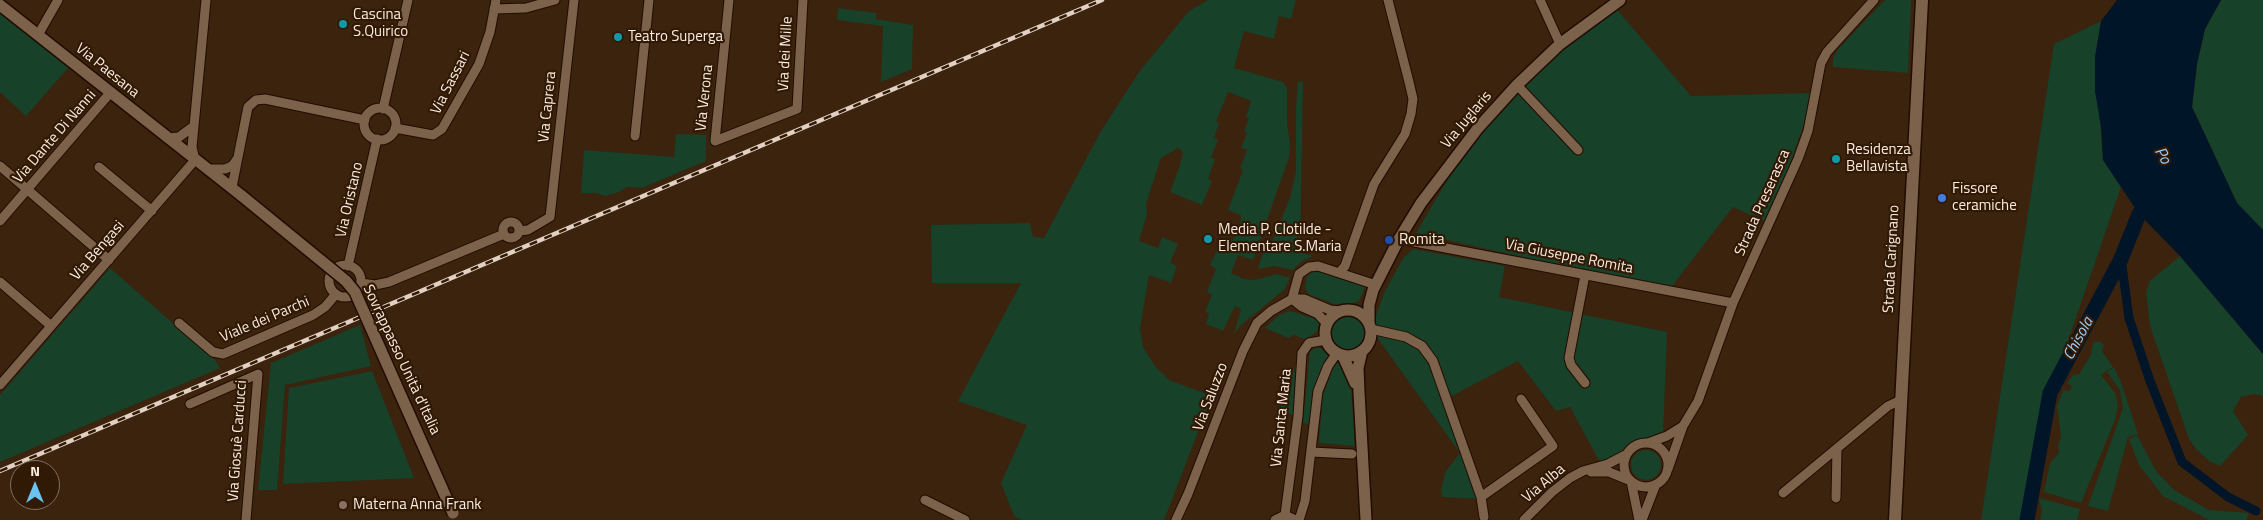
<!DOCTYPE html>
<html>
<head>
<meta charset="utf-8">
<style>
	body { margin:0 }
	#map { position:relative; width:2263px; height:520px; overflow:hidden; background:#3b230e; font-family:"Titillium Web",sans-serif }
	canvas { display:block }
	.north { position:absolute; left:10px; top:460px; width:50px; height:50px; box-sizing:border-box; background:#311a05; border:1px solid #826d5c; border-radius:50%; rotate:0deg; font-size:14px; font-weight:700; line-height:20px; text-align:center; color:#fbeade }
	.north::after { content:''; display:block; margin:auto; width:18px; height:22px; background:#6ac3f1; clip-path:polygon(50% 0,100% 100%,50% 72%,0 100%) }
</style>
</head>
<body>
<div id="map">
<canvas width="2263" height="520"></canvas>
<div class="north">N</div>
</div>
<script>
const g = document.querySelector('canvas').getContext('2d');
g.lineJoin = 'round';
function paint(path, color) {
  g.fillStyle = color;
  g.fill(path, 'evenodd');
}
function poly(rows) {
  const path = new Path2D();
  for (const r of rows) {
    if (r.length === 3) {
      path.moveTo(r[0] + r[2], r[1]);
      path.arc(r[0], r[1], r[2], 0, 2 * Math.PI);
      continue;
    }
    path.moveTo(r[0], r[1]);
    for (let i = 2; i < r.length; i += 2) path.lineTo(r[i], r[i + 1]);
  }
  return path;
}
function stroke(path, color, width, dash) {
  g.strokeStyle = color;
  g.lineWidth = width;
  g.lineCap = dash ? 'butt' : 'round';
  g.setLineDash(dash || []);
  g.stroke(path);
}
function drawText(font, color, halo, rows, align = 'center') {
  g.font = font + ' "Titillium Web",sans-serif';
  g.lineWidth = 4.5;
  g.setLineDash([]);
  g.textBaseline = 'middle';
  g.strokeStyle = halo;
  g.fillStyle = color;
  for (const [text, x, y, turn = 0] of rows) {
    g.save();
    g.translate(x, y);
    g.rotate((+turn || 0) * Math.PI / 180);
    g.textAlign = isNaN(turn) ? turn : align;
    if (halo) g.strokeText(text, 0, 0);
    g.fillText(text, 0, 0);
    g.restore();
  }
}
paint(poly([
	[1208,0,1296,0,1291,19,1279,16,1274,39,1244,31,1234,68,1283,82,1287,88,1287,123,1290,143,1289,157,1253,260,1238,255,1231,273,1244,279,1254,280,1277,274,1290,278,1284,290,1241,325,1234,334,1241,309,1235,306,1223,331,1206,324,1209,314,1205,311,1212,295,1207,292,1216,269,1210,265,1223,237,1233,240,1241,220,1241,215,1228,210,1243,170,1240,168,1247,150,1241,148,1247,133,1244,132,1249,118,1246,117,1251,101,1228,92,1216,122,1219,123,1214,138,1218,140,1211,157,1215,159,1208,179,1212,181,1202,205,1170,192,1180,165,1183,152,1178,148,1161,158,1146,204,1147,215,1139,241,1158,248,1162,237,1178,244,1170,263,1177,266,1171,283,1149,275,1140,329,1143,347,1155,366,1169,380,1212,396,1164,520,1022,520,1014,516,1001,483,1027,425,958,401,1021,283,932,283,931,225,1030,223,1033,237,1044,238,1101,131,1139,72,1189,11],
	[1885,0,1911,0,1908,73,1833,67,1833,58,1838,49],
	[2221,0,2263,0,2263,230,2237,203,2192,107,2197,64,2205,29],
	[1613,5,1691,96,1815,93,1769,223,1733,207,1669,290,1416,233,1478,128,1557,37],
	[838,8,876,13,876,19,913,25,912,69,881,82,883,26,837,20],
	[0,11,69,67,26,116,0,92],
	[2101,21,2095,57,2103,160,2121,187,2050,393,2027,520,1981,520,2054,44],
	[1298,81,1303,82,1300,252,1313,256,1302,261,1293,270,1274,266,1259,269,1258,268,1265,247,1270,247,1290,198,1296,171,1296,108],
	[676,134,706,135,706,161,642,188,627,187,619,192,605,196,596,193,581,193,584,150,674,157],
	[1413,249,1505,266,1499,297,1667,332,1663,437,1602,466,1570,407,1556,411,1518,361,1450,397,1481,499,1442,497,1441,489,1446,471,1460,453,1371,329,1385,291,1404,257],
	[2180,256,2263,354,2263,396,2254,394,2241,397,2233,411,2248,435,2220,466,2209,461,2196,449,2189,439,2150,326,2146,292,2150,281],
	[110,268,215,360,220,368,0,462,0,395],
	[1319,271,1329,272,1364,284,1365,287,1359,301,1352,304,1334,304,1308,294,1305,287,1307,276,1311,273],
	[1290,311,1320,320,1317,332,1305,339,1293,335,1289,338,1265,328,1279,315],
	[1348,333,17],
	[360,325,371,366,285,385,277,490,258,490,271,363],
	[2099,341,2104,345,2102,351,2113,367,2101,375,2115,393,2118,405,2115,420,2081,503,2044,492,2050,463,2059,453,2058,445,2061,437,2057,406,2063,390,2070,391,2072,387,2067,383,2073,375,2079,374,2091,355,2093,343],
	[1316,348,1321,348,1328,356,1312,425,1303,423,1310,351],
	[1298,359,1295,416,1279,409],
	[1343,362,1350,372,1355,446,1319,443,1323,395,1335,364],
	[2114,367,2121,382,2138,434,2128,437,2108,511,2088,506,2123,408,2120,390,2107,372],
	[372,371,414,478,283,484,289,388],
	[2137,435,2156,471,2174,490,2209,510,2249,513,2246,520,2209,520,2163,496,2139,465,2129,439],
	[1646,465,15],
	[2039,498,2080,509,2077,520,2040,520,2042,511]
]), '#174128');
paint(poly([
	[2117,0,2221,0,2205,29,2197,64,2192,107,2237,203,2263,230,2263,354,2180,256,2139,214,2103,160,2101,127,2095,91,2095,57,2101,21]
]), '#001628');
stroke(poly([
	[2121,259,2129,318,2150,381,2182,462,2228,497,2256,511]
]), '#001628', 9);
stroke(poly([
	[2027,520,2050,393,2121,259,2139,214,2151,199]
]), '#001628', 15);
const minor = poly([
	[729,0,715,141,797,109,803,0],
	[1540,0,1560,44],
	[494,9,526,8,555,0],
	[38,35,58,0],
	[1517,85,1578,150],
	[380,124,16],
	[383,109,408,0],
	[395,128,433,135,442,129,479,64,490,32,496,0],
	[635,136,649,0],
	[167,138,179,137,194,126],
	[0,166,109,260],
	[99,167,152,211],
	[207,169,225,169,232,166,237,159],
	[232,187,248,107,256,100,265,99,365,120],
	[0,221,110,93],
	[511,230,8],
	[519,231,528,230,550,217,574,0],
	[1399,239,1733,303],
	[345,281,16],
	[348,266,377,139],
	[1340,272,1345,266,1374,184,1405,134,1411,114,1413,99,1409,82,1388,0],
	[1585,275,1569,358,1571,365,1585,383],
	[0,282,50,325],
	[361,283,375,285,389,282,504,234],
	[1292,299,1299,274,1309,267,1318,266,1376,285],
	[1292,299,1302,307,1318,314,1327,324],
	[179,323,213,352,223,354,313,315,325,307,336,294],
	[1371,329,1406,337,1422,346,1433,361,1481,497,1484,517],
	[0,385,195,160,192,147,206,0],
	[190,404,258,374,246,520],
	[1648,443,1667,436,1683,426],
	[1646,465,22],
	[1311,452,1352,454],
	[1668,469,1683,426,1698,401,1733,303,1798,159,1808,131,1821,63,1827,52,1874,0],
	[1591,472,1609,472,1631,481,1639,520],
	[1783,493,1888,406,1901,400],
	[1481,497,1553,446,1521,399],
	[1836,498,1837,448],
	[925,500,965,520],
	[1176,520,1188,494,1243,351,1257,323,1271,311,1292,299,1304,299,1330,310,1340,311],
	[1275,520,1285,515],
	[1296,520,1285,515,1298,416,1302,353,1309,343,1326,340],
	[1299,520,1305,501,1318,391,1328,366,1337,353],
	[1524,520,1552,492,1570,478,1583,471,1608,464,1627,454],
	[1642,520,1656,484]
]);
const tertiary = poly([
	[0,5,242,196],
	[1348,333,23],
	[1369,322,1369,305,1373,290,1399,239,1421,203,1478,128,1517,85,1560,44,1620,0],
	[1362,351,1358,368,1359,392,1366,520],
	[1343,356,1355,383]
]);
const secondary = poly([
	[1895,520,1922,0]
]);
stroke(minor, '#210c00', 11);
stroke(tertiary, '#210c00', 14);
stroke(secondary, '#210c00', 15);
stroke(minor, '#7d624b', 9);
stroke(tertiary, '#7d624b', 11);
stroke(secondary, '#7d624b', 12);
const rail = poly([
	[0,471,1102,0]
]);
stroke(rail, '#e2d0c3', 4.5);
stroke(rail, '#311a05', 2.5, [8]);
const tertiaryBridge = poly([
	[242,196,346,281,355,292,453,513]
]);
stroke(tertiaryBridge, '#210c00', 14, []);
stroke(tertiaryBridge, '#7d624b', 11);
for (const [x, y, r, color] of [
	[343,24,5,"#0f9aa8"],
	[618,37,5,"#0f9aa8"],
	[1836,159,5,"#0f9aa8"],
	[1942,198,5,"#3f7fe0"],
	[1208,239,5,"#0f9aa8"],
	[1389,240,5,"#1a4fb4"],
	[343,505,5,"#8d6e63"]
]) {
  const dot = new Path2D();
  dot.arc(x, y, r, 0, 2 * Math.PI);
  g.fillStyle = color;
  g.fill(dot);
  stroke(dot, '#311a05', 2);
}
drawText('15px', '#fbeade', '#311a05', [
	["Cascina",353,15],
	["S.Quirico",353,32],
	["Teatro Superga",628,37],
	["Residenza",1846,150],
	["Bellavista",1846,167],
	["Fissore",1952,189],
	["ceramiche",1952,206],
	["Media P. Clotilde -",1218,230],
	["Elementare S.Maria",1218,247],
	["Romita",1399,240],
	["Materna Anna Frank",353,505]
], 'left');
drawText('15px', '#fbeade', '#311a05', [
	["Via dei Mille",786,54,-87],
	["Via Paesana",107,71,39],
	["Via Sassari",451,83,-63],
	["Via Verona",705,98,-84],
	["Via Caprera",548,107,-84],
	["Via Juglaris",1467,120,-50],
	["Via Dante Di Nanni",55,137,-49],
	["Via Oristano",350,200,-77],
	["Strada Preserasca",1763,203,-66],
	["Via Bengasi",98,251,-49],
	["Via Giuseppe Romita",1569,257,11],
	["Strada Carignano",1892,259,-87],
	["Viale dei Parchi",265,320,-23],
	["Sovrappasso Unità d'Italia",401,360,65],
	["Via Saluzzo",1211,397,-69],
	["Via Santa Maria",1282,418,-84],
	["Via Giosuè Carducci",238,441,-86],
	["Via Alba",1544,484,-40]
]);
drawText('italic 16px', '#98cffd', '#311a05', [
	["Po",2162,156,60],
	["Chisola",2079,339,-62]
]);
</script>
</body>
</html>
